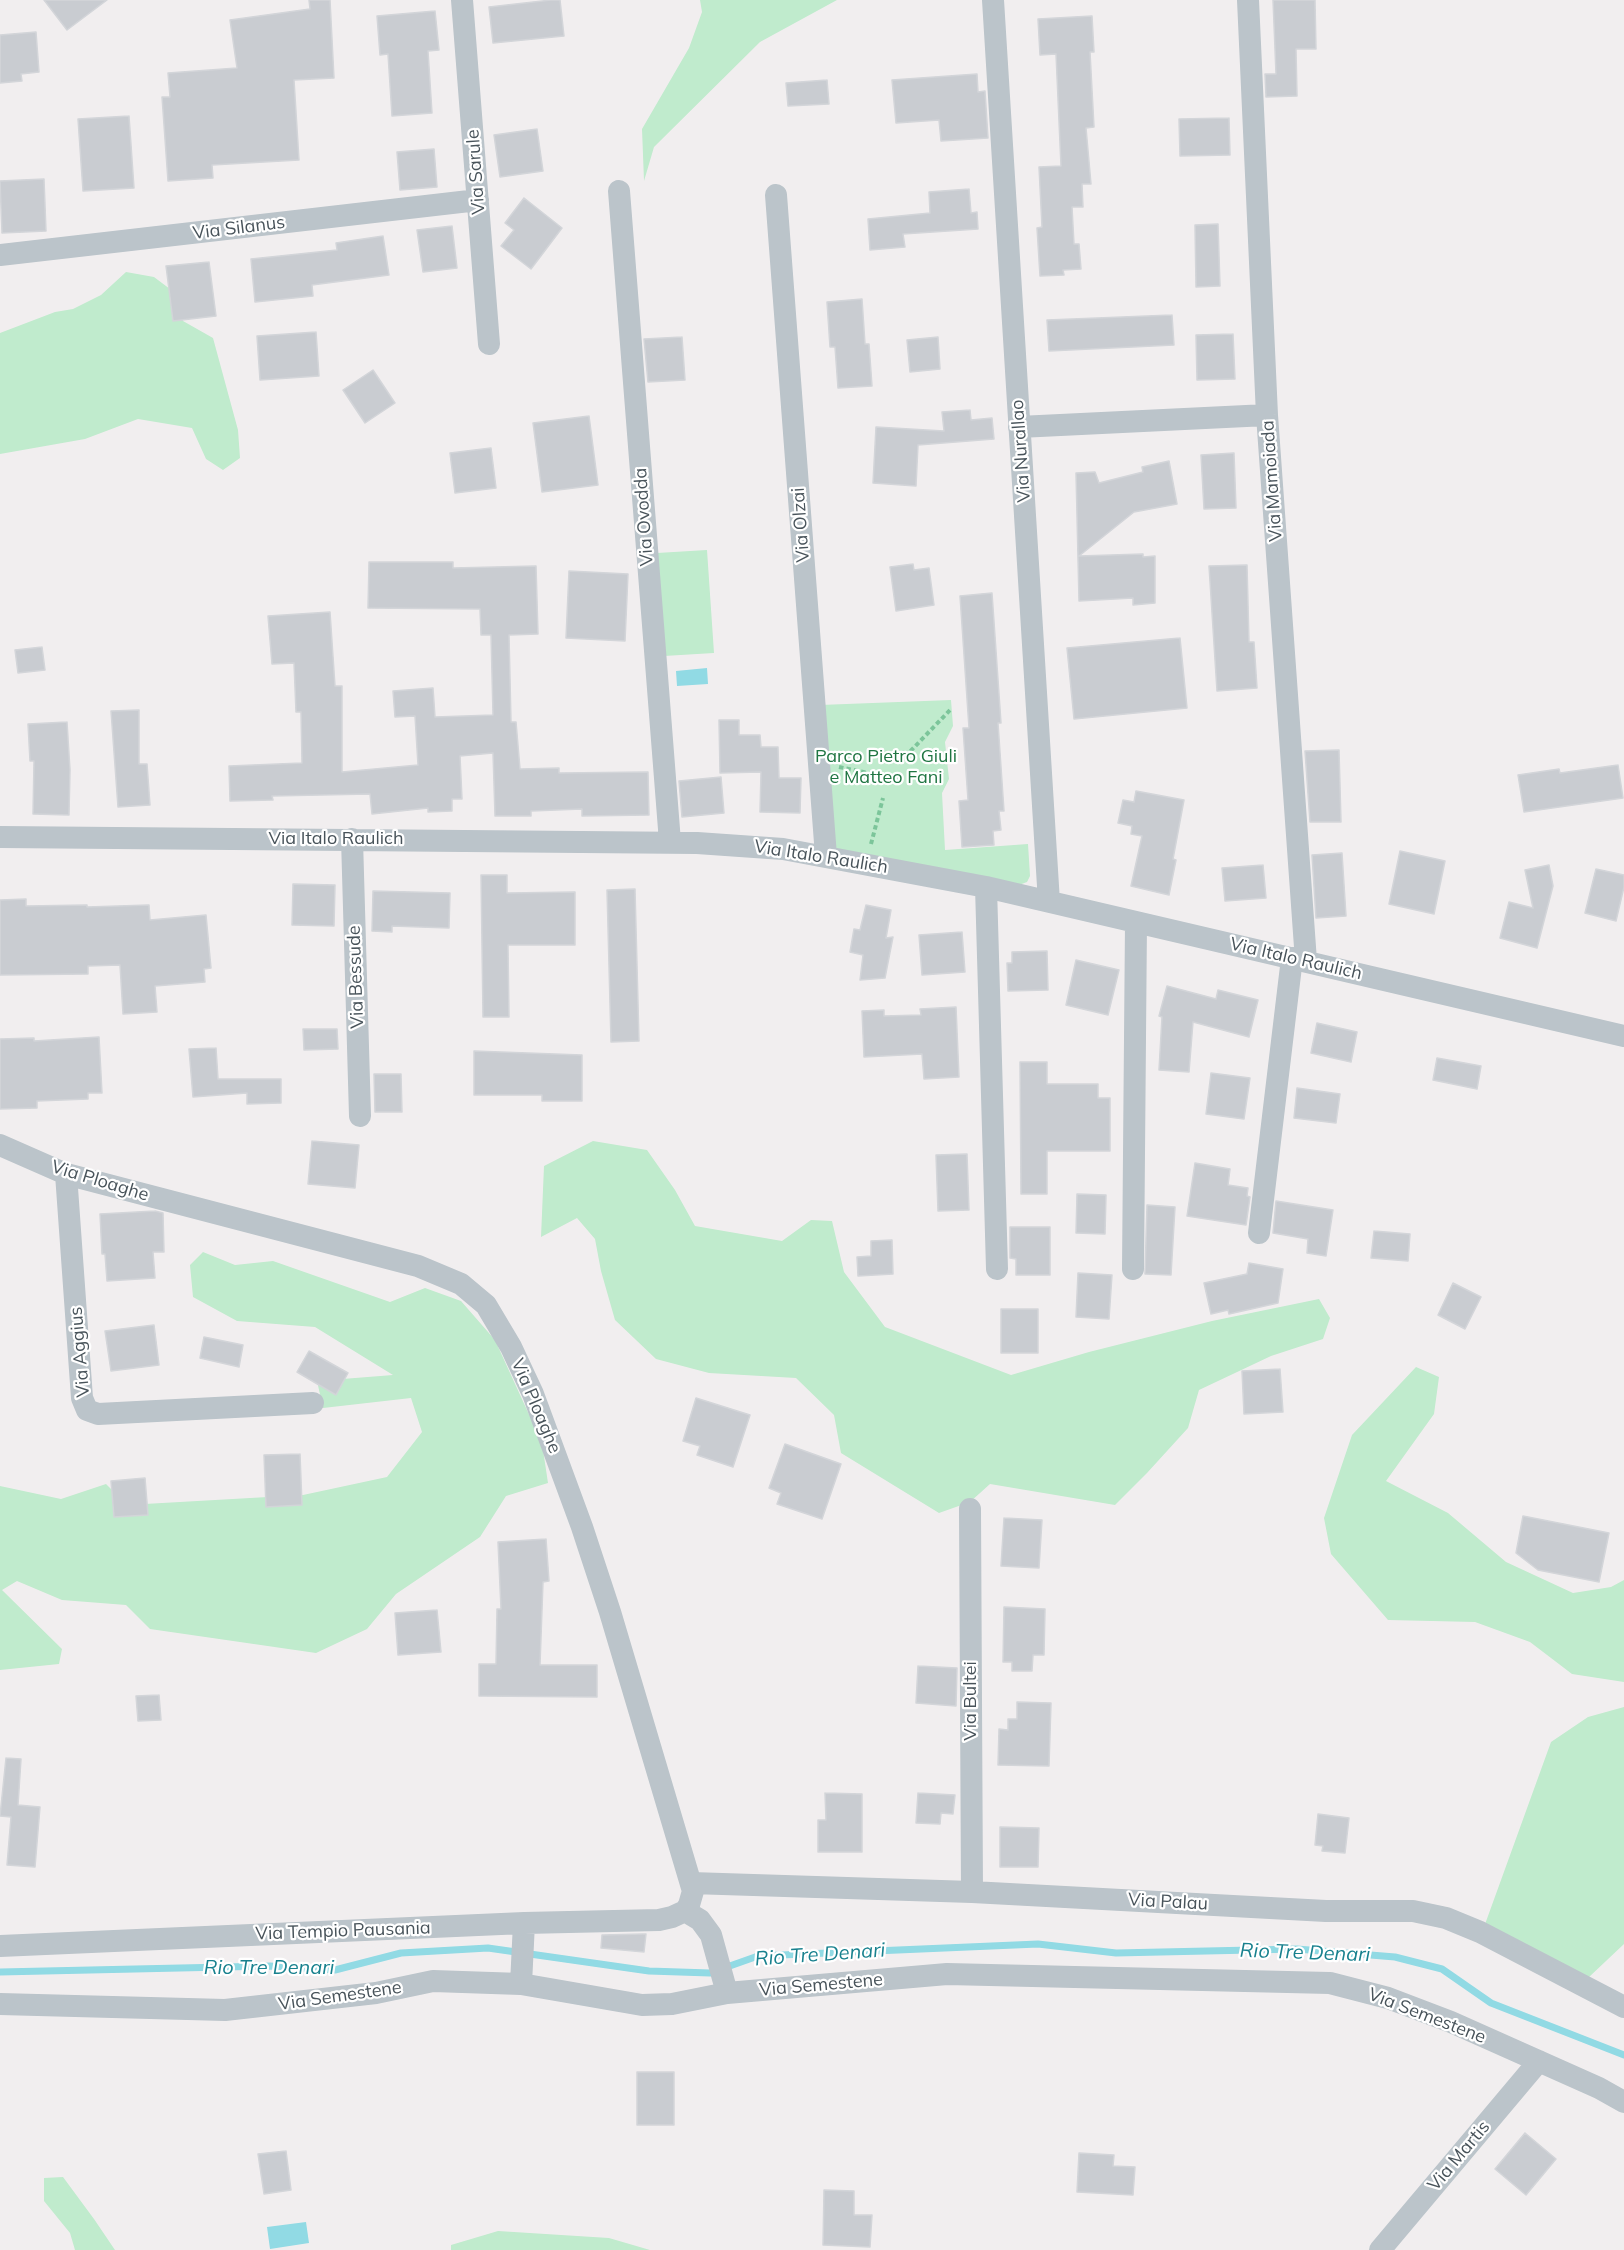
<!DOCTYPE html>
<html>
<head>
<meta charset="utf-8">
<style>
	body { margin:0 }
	canvas { display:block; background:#f1eeef }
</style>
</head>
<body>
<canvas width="1624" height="2250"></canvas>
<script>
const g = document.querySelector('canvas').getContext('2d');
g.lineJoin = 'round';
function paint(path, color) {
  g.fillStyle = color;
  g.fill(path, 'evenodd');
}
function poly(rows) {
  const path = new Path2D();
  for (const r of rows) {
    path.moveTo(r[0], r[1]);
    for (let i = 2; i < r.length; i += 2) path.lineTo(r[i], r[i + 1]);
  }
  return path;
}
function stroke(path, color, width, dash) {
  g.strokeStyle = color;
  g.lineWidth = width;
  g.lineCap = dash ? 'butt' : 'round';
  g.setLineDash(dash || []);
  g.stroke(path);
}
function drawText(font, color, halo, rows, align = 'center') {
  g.font = font + ' Mulish,sans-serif';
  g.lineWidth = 4.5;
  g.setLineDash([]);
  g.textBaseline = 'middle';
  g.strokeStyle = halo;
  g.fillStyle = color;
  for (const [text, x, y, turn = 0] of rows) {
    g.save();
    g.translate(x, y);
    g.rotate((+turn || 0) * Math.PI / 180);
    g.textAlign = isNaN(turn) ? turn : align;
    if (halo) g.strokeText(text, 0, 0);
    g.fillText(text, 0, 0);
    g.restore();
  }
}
paint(poly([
	[700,0,837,0,760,42,654,147,644,181,642,129,689,48,702,12],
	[126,272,154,277,170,289,183,321,213,338,238,430,240,458,223,470,206,459,192,428,138,419,85,439,0,454,0,333,55,312,73,309,101,295],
	[707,550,714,653,664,656,657,553],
	[951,700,953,726,945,742,949,779,942,793,945,850,1028,844,1030,876,1027,882,1019,885,831,848,820,705],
	[593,1141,647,1150,675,1190,695,1226,782,1241,811,1220,832,1221,844,1272,885,1327,1011,1375,1089,1352,1212,1321,1319,1299,1330,1318,1323,1339,1271,1356,1199,1390,1188,1428,1147,1473,1115,1505,990,1484,970,1502,939,1513,841,1453,834,1415,796,1378,709,1373,656,1359,615,1320,601,1271,595,1239,577,1218,541,1237,544,1166],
	[203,1252,235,1265,273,1261,390,1302,425,1288,461,1301,495,1340,542,1443,548,1483,506,1496,480,1537,396,1594,367,1629,316,1653,150,1629,126,1605,62,1600,17,1581,2,1590,62,1649,59,1664,0,1670,0,1486,61,1499,106,1484,127,1505,303,1495,387,1477,422,1432,411,1398,323,1408,317,1381,393,1375,315,1327,237,1321,193,1297,190,1265],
	[1416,1367,1439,1377,1434,1414,1386,1481,1448,1513,1506,1562,1573,1593,1611,1587,1624,1580,1624,1682,1572,1674,1530,1642,1475,1622,1388,1620,1331,1554,1324,1518,1352,1435],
	[1624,1707,1624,1944,1588,1978,1484,1927,1551,1742,1588,1717],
	[63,2177,94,2219,115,2250,75,2250,70,2233,44,2201,44,2178],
	[498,2231,609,2238,650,2250,451,2250,451,2245]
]), '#c0ebcd');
paint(poly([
	[707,668,708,684,677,686,676,671],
	[306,2222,309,2243,270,2249,267,2227]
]), '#91dae4');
stroke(poly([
	[0,1972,270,1966,335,1970,401,1953,488,1948,649,1971,710,1973,758,1956,1038,1944,1116,1953,1297,1949,1395,1957,1442,1969,1491,2003,1624,2055]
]), '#91dae4', 7);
const building = poly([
	[44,0,107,0,67,30,44,0],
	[309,0,330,0,334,78,294,80,299,160,212,165,213,178,168,181,162,97,170,97,168,73,237,68,230,20,310,9,309,0],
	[551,0,560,0,564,36,493,43,489,7,551,0],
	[1273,0,1315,0,1316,49,1296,49,1297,96,1266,97,1265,74,1276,74,1273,0],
	[435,11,439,50,428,51,432,113,392,116,388,54,380,55,377,16,435,11],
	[1092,16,1094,52,1090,52,1094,127,1086,128,1091,184,1082,184,1083,207,1072,207,1074,244,1079,244,1081,269,1063,270,1064,275,1040,276,1037,228,1042,227,1039,167,1061,166,1056,54,1040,55,1038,19,1092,16],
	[36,32,39,72,21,74,22,81,0,83,0,35,36,32],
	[977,74,978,92,985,91,988,138,941,141,939,120,896,123,892,80,977,74],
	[827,80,829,104,788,106,786,83,827,80],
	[129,116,134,188,83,191,78,119,129,116],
	[1229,118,1230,155,1180,156,1179,119,1229,118],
	[537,129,543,171,500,177,494,135,537,129],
	[434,149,437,187,400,190,397,152,434,149],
	[44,179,46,231,2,233,0,181,44,179],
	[969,189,971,213,977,212,978,229,903,234,905,247,870,250,868,219,930,213,929,192,969,189],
	[524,198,562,228,531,269,501,246,514,230,505,223,524,198],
	[1218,224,1220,286,1196,287,1195,225,1218,224],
	[452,226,457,268,423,272,417,230,452,226],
	[383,236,389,275,312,285,313,296,255,302,251,259,337,250,336,243,383,236],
	[209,262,216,316,173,321,166,266,209,262],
	[862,299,865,344,869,344,872,386,838,388,835,347,830,347,827,302,862,299],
	[1172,315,1174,345,1049,351,1047,320,1172,315],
	[316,332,319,376,260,380,257,336,316,332],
	[1233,334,1235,379,1197,380,1196,335,1233,334],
	[682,337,685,380,648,382,644,339,682,337],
	[938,337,940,369,910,372,907,340,938,337],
	[373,370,395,403,365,423,343,390,373,370],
	[970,410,971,420,992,418,994,439,918,445,916,486,873,483,876,427,944,431,942,412,970,410],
	[589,416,598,485,542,492,533,423,589,416],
	[491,448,496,488,455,493,450,453,491,448],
	[1234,453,1236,508,1204,509,1201,455,1234,453],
	[1169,461,1177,504,1134,512,1079,556,1143,554,1143,557,1155,556,1155,603,1133,605,1133,598,1079,601,1076,473,1095,472,1099,483,1143,472,1142,467,1169,461],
	[369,562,453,562,453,568,536,566,538,634,509,635,511,722,516,722,520,769,559,768,559,773,648,772,649,815,582,816,582,809,531,811,531,816,495,816,493,753,460,756,462,799,452,799,452,811,428,812,428,808,372,814,370,794,272,796,273,800,230,801,229,766,302,763,301,712,296,712,294,663,272,664,268,616,330,612,335,686,342,686,342,772,418,765,415,716,395,717,393,691,433,688,435,717,493,715,491,635,481,635,480,609,368,608,369,562],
	[913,564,914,570,929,568,934,605,896,611,890,567,913,564],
	[1247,565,1249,642,1254,642,1257,688,1217,691,1209,566,1247,565],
	[569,571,628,574,625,641,566,638,569,571],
	[992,593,1001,723,998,723,1004,811,999,811,1001,830,993,831,994,845,962,847,959,801,968,800,963,728,969,728,960,596,992,593],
	[1180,638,1187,708,1074,719,1067,648,1180,638],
	[42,647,45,670,18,673,15,650,42,647],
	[139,710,139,764,147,764,150,805,118,807,111,711,139,710],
	[719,720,739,720,739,735,760,735,761,747,778,747,779,778,801,778,800,813,760,812,761,772,720,773,719,720],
	[67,722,70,770,69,815,33,814,34,761,30,761,28,724,67,722],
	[1339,750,1341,822,1310,822,1305,751,1339,750],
	[1618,765,1623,798,1524,812,1518,775,1559,769,1560,773,1618,765],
	[721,777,724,813,682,817,679,781,721,777],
	[1136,791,1184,800,1173,859,1176,860,1169,895,1131,886,1142,836,1131,834,1132,826,1118,823,1123,800,1134,802,1136,791],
	[1400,851,1445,861,1434,914,1389,904,1400,851],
	[1342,853,1346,916,1316,918,1312,855,1342,853],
	[1263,865,1266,898,1225,901,1222,868,1263,865],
	[1549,865,1553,886,1537,948,1500,938,1509,902,1533,908,1525,870,1549,865],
	[1596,869,1624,875,1624,887,1616,921,1585,913,1596,869],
	[481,875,507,875,507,893,575,892,575,945,508,945,509,1017,483,1017,481,875],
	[293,884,335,885,334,926,292,925,293,884],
	[635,889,639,1041,611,1042,607,890,635,889],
	[373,891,450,893,449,928,392,926,392,932,372,931,373,891],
	[26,899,26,906,87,905,87,907,149,905,150,920,206,915,211,968,204,969,205,982,155,986,157,1012,123,1014,120,965,88,966,88,974,0,975,0,900,26,899],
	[866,905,891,910,886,938,893,937,885,978,860,980,863,955,850,952,854,929,860,930,866,905],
	[962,932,965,972,922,975,919,935,962,932],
	[1047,951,1048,990,1008,991,1007,963,1012,963,1012,952,1047,951],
	[1076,960,1119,970,1108,1015,1066,1005,1076,960],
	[1167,986,1216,999,1218,990,1258,1000,1249,1037,1193,1022,1189,1072,1159,1070,1162,1017,1159,1016,1167,986],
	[956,1007,959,1077,924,1079,922,1054,864,1057,862,1011,884,1010,884,1016,921,1015,920,1009,956,1007],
	[1317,1023,1357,1032,1351,1062,1311,1053,1317,1023],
	[303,1029,337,1029,338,1049,304,1050,303,1029],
	[99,1037,102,1093,88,1093,88,1099,37,1101,37,1108,0,1109,0,1039,34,1038,34,1041,99,1037],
	[216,1048,218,1079,281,1079,281,1103,247,1104,247,1093,193,1097,189,1049,216,1048],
	[474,1051,582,1055,582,1101,542,1101,542,1095,474,1095,474,1051],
	[1437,1058,1481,1066,1477,1089,1433,1080,1437,1058],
	[1020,1062,1047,1062,1047,1084,1098,1084,1098,1098,1110,1098,1110,1151,1047,1151,1047,1194,1021,1194,1020,1062],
	[1211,1073,1250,1078,1244,1119,1206,1114,1211,1073],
	[374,1074,401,1074,402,1112,375,1112,374,1074],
	[1297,1088,1340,1094,1336,1123,1294,1118,1297,1088],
	[312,1141,359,1145,355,1188,308,1184,312,1141],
	[967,1154,969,1210,938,1211,936,1155,967,1154],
	[1195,1163,1230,1169,1228,1185,1248,1188,1247,1196,1250,1197,1246,1225,1187,1216,1195,1163],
	[1077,1194,1106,1195,1105,1234,1076,1233,1077,1194],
	[1276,1201,1333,1210,1326,1256,1307,1253,1308,1239,1273,1233,1276,1201],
	[1147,1205,1175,1207,1171,1275,1145,1274,1147,1205],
	[155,1211,163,1213,164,1252,153,1252,155,1278,107,1281,105,1254,102,1254,100,1214,155,1211],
	[1010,1227,1050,1227,1050,1275,1016,1275,1016,1259,1010,1258,1010,1227],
	[1374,1231,1410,1234,1408,1261,1371,1258,1374,1231],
	[892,1240,893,1274,858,1276,857,1257,871,1256,871,1241,892,1240],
	[1249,1263,1283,1269,1278,1303,1229,1314,1228,1310,1211,1314,1204,1283,1247,1274,1249,1263],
	[1078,1273,1112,1275,1109,1319,1076,1317,1078,1273],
	[1453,1283,1481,1297,1465,1329,1438,1315,1453,1283],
	[1001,1309,1038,1309,1038,1353,1001,1353,1001,1309],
	[154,1325,159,1365,111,1371,105,1331,154,1325],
	[204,1337,243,1345,239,1367,200,1358,204,1337],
	[309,1351,348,1373,336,1395,297,1372,309,1351],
	[1280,1369,1283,1412,1244,1414,1242,1371,1280,1369],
	[696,1398,750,1415,733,1467,697,1455,700,1446,683,1441,696,1398],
	[785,1444,841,1464,822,1519,777,1504,781,1493,769,1488,785,1444],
	[300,1454,302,1505,266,1507,264,1455,300,1454],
	[145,1478,148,1515,114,1517,111,1481,145,1478],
	[1523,1516,1609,1533,1599,1582,1538,1570,1516,1553,1523,1516],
	[1004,1518,1042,1520,1039,1568,1001,1566,1004,1518],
	[546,1539,549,1581,543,1582,540,1665,597,1665,597,1697,479,1696,479,1664,496,1664,497,1609,501,1609,498,1542,546,1539],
	[1004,1607,1045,1609,1044,1655,1033,1655,1032,1671,1012,1671,1012,1662,1003,1662,1004,1607],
	[437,1610,441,1652,398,1655,395,1613,437,1610],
	[918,1666,957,1668,956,1706,916,1703,918,1666],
	[159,1695,161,1720,138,1721,136,1696,159,1695],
	[1017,1702,1051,1703,1049,1766,998,1765,999,1729,1008,1730,1008,1719,1017,1719,1017,1702],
	[6,1758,21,1759,18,1805,40,1807,35,1867,7,1865,11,1817,0,1816,6,1758],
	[825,1793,862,1794,862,1852,818,1852,818,1820,826,1820,825,1793],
	[918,1793,955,1795,953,1814,941,1813,940,1824,916,1823,918,1793],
	[1318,1814,1349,1818,1345,1853,1322,1851,1323,1846,1315,1845,1318,1814],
	[1000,1827,1039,1828,1038,1867,1000,1867,1000,1827],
	[643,1934,646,1934,644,1952,601,1948,602,1935,643,1934],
	[637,2072,674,2072,674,2125,637,2125,637,2072],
	[1525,2133,1556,2159,1526,2195,1495,2169,1525,2133],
	[286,2151,291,2190,264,2194,258,2154,286,2151],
	[1079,2153,1114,2155,1113,2166,1135,2167,1133,2195,1077,2192,1079,2153],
	[824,2190,854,2191,854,2215,872,2215,870,2247,823,2245,824,2190]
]);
paint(building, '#c9ccd1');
stroke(building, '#d3d5d9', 1.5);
stroke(poly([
	[900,762,952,708],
	[839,767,868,773],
	[871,844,883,798]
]), '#7cc59a', 4, [4.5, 3]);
stroke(poly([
	[462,0,489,344],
	[993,0,1049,902],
	[1248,0,1267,415,1306,961],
	[619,191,670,842],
	[776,195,826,856],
	[0,255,478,200],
	[1019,427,1267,415],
	[0,837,697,843,783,849,986,887,1624,1036],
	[352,839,360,1116],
	[986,887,997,1269],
	[0,1145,66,1174,418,1266,461,1284,486,1305,511,1347,533,1394,582,1527,610,1612,693,1891,689,1905,685,1911,672,1917,659,1920,524,1923,0,1946],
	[66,1174,82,1398,87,1410,98,1414,313,1403],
	[1259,1233,1292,958],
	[1133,1269,1136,922],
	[970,1509,972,1892],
	[691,1883,972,1892,1326,1911,1413,1911,1446,1918,1480,1932,1624,2007],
	[685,1911,700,1920,711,1935,727,1993],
	[521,1984,524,1923],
	[0,2004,225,2010,376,1993,433,1981,521,1984,642,2005,672,2004,727,1993,947,1974,1330,1983,1388,1998,1451,2022,1599,2088,1624,2102],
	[1380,2250,1539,2061]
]), '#bbc4ca', 22);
drawText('18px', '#48535a', '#fff', [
	["Via Sarule",476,172,-94],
	["Via Silanus",239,228,-7],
	["Via Nurallao",1021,451,-94],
	["Via Mamoiada",1272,481,-94],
	["Via Ovodda",644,517,-94],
	["Via Olzai",801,525,-94],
	["Via Italo Raulich",336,839],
	["Via Italo Raulich",821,857,9],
	["Via Italo Raulich",1296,959,13],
	["Via Bessude",356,977,-92],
	["Via Ploaghe",100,1181,17],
	["Via Aggius",80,1352,-95],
	["Via Ploaghe",536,1406,67],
	["Via Bultei",971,1701,-90],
	["Via Palau",1168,1902,3],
	["Via Tempio Pausania",343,1931,-2],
	["Via Semestene",821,1985,-5],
	["Via Semestene",340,1996,-8],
	["Via Semestene",1427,2016,21],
	["Via Martis",1459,2156,-50]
]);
drawText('18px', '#1f7542', '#fff', [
	["Parco Pietro Giuli",886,757],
	["e Matteo Fani",886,778]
]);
drawText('italic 20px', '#18818e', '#fff', [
	["Rio Tre Denari",1305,1953,2],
	["Rio Tre Denari",820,1955,-4],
	["Rio Tre Denari",269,1968]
]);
</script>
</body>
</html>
